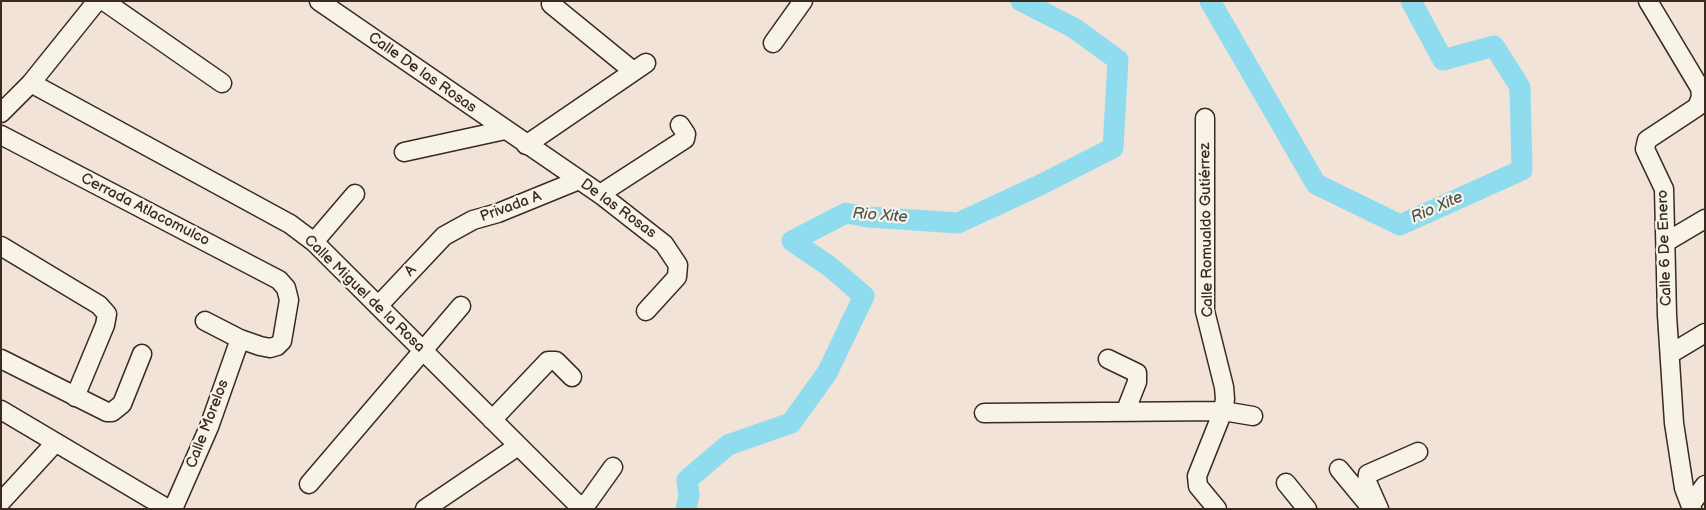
<!DOCTYPE html>
<html>
<head>
<meta charset="utf-8">
<style>
	body { margin:0 }
	#map { position:relative; width:1706px; height:510px; overflow:hidden; background:#f2e3d8; font-family:"Balsamiq Sans",sans-serif }
	canvas { display:block }
	.frame { position:absolute; inset:0; border:2px solid #3b2a1e; pointer-events:none }
</style>
</head>
<body>
<div id="map">
<canvas width="1706" height="510"></canvas>
<div class="frame"></div>
</div>
<script>
const g = document.querySelector('canvas').getContext('2d');
g.lineJoin = 'round';
function poly(rows) {
  const path = new Path2D();
  for (const r of rows) {
    path.moveTo(r[0], r[1]);
    for (let i = 2; i < r.length; i += 2) path.lineTo(r[i], r[i + 1]);
  }
  return path;
}
function stroke(path, color, width, dash) {
  g.strokeStyle = color;
  g.lineWidth = width;
  g.lineCap = dash ? 'butt' : 'round';
  g.setLineDash(dash || []);
  g.stroke(path);
}
function drawText(font, color, halo, rows, align = 'center') {
  g.font = font + ' "Balsamiq Sans",sans-serif';
  g.lineWidth = 4.5;
  g.setLineDash([]);
  g.textBaseline = 'middle';
  g.strokeStyle = halo;
  g.fillStyle = color;
  for (const [text, x, y, turn = 0] of rows) {
    g.save();
    g.translate(x, y);
    g.rotate((+turn || 0) * Math.PI / 180);
    g.textAlign = isNaN(turn) ? turn : align;
    if (halo) g.strokeText(text, 0, 0);
    g.fillText(text, 0, 0);
    g.restore();
  }
}
stroke(poly([
	[1210,1,1316,184,1400,225,1522,170,1520,87,1494,46,1443,60,1411,1],
	[686,509,689,495,687,480,728,445,791,423,827,373,864,296,829,266,792,241,846,213,868,217,958,223,1038,186,1113,148,1118,60,1074,28,1021,1]
]), '#90dcef', 21);
const minor = poly([
	[104,1,222,83],
	[319,1,600,194,664,244,678,265,677,277,646,311],
	[1648,1,1700,88,1701,97,1697,107,1647,140,1645,149,1664,189,1667,315,1674,423,1684,488,1692,509],
	[551,4,633,71],
	[773,43,803,1],
	[31,83,290,224,314,242,579,506,588,502,613,467],
	[1,113,31,83,97,1],
	[1205,118,1205,311,1224,387,1225,399,1223,411,1197,476,1198,486,1217,509],
	[1,135,279,280,286,288,289,300,282,341,277,346,270,348,260,346,240,339,205,321],
	[526,145,646,63],
	[404,152,505,130],
	[600,194,685,139,686,134,680,125],
	[314,242,355,194],
	[1666,242,1705,219],
	[1,246,99,305,107,314,105,325,75,397],
	[378,306,444,236,473,220,498,213,579,180],
	[1670,354,1705,333],
	[1,359,107,412,112,412,122,404,142,354],
	[1108,359,1137,373,1137,382,1126,410],
	[1,410,168,509],
	[984,413,1223,411,1253,416],
	[492,420,548,361,556,361,572,377],
	[1339,469,1372,509],
	[1286,483,1307,509],
	[309,484,461,306],
	[1,502,55,443],
	[1692,503,1705,485],
	[173,509,209,427,240,339],
	[425,509,518,446],
	[1379,509,1367,482,1368,474,1418,452]
]);
stroke(minor, '#3b2a1e', 21);
stroke(minor, '#f7f3e8', 18);
drawText('15px', '#3b2a1e', '#f7f3e8', [
	["Calle De las Rosas",422,73,35],
	["Privada A",511,207,-20],
	["De las Rosas",618,209,36],
	["Cerrada Atlacomulco",145,210,27],
	["Calle Romualdo Gutiérrez",1207,230,-91],
	["Calle 6 De Enero",1665,248,-92],
	["A",411,271,-47],
	["Calle Miguel de la Rosa",364,294,44],
	["Calle Morelos",208,424,-69]
]);
drawText('italic 16px', '#505652', '#f7f3e8', [
	["Rio Xite",1437,208,-24],
	["Rio Xite",880,216,4]
]);
</script>
</body>
</html>
